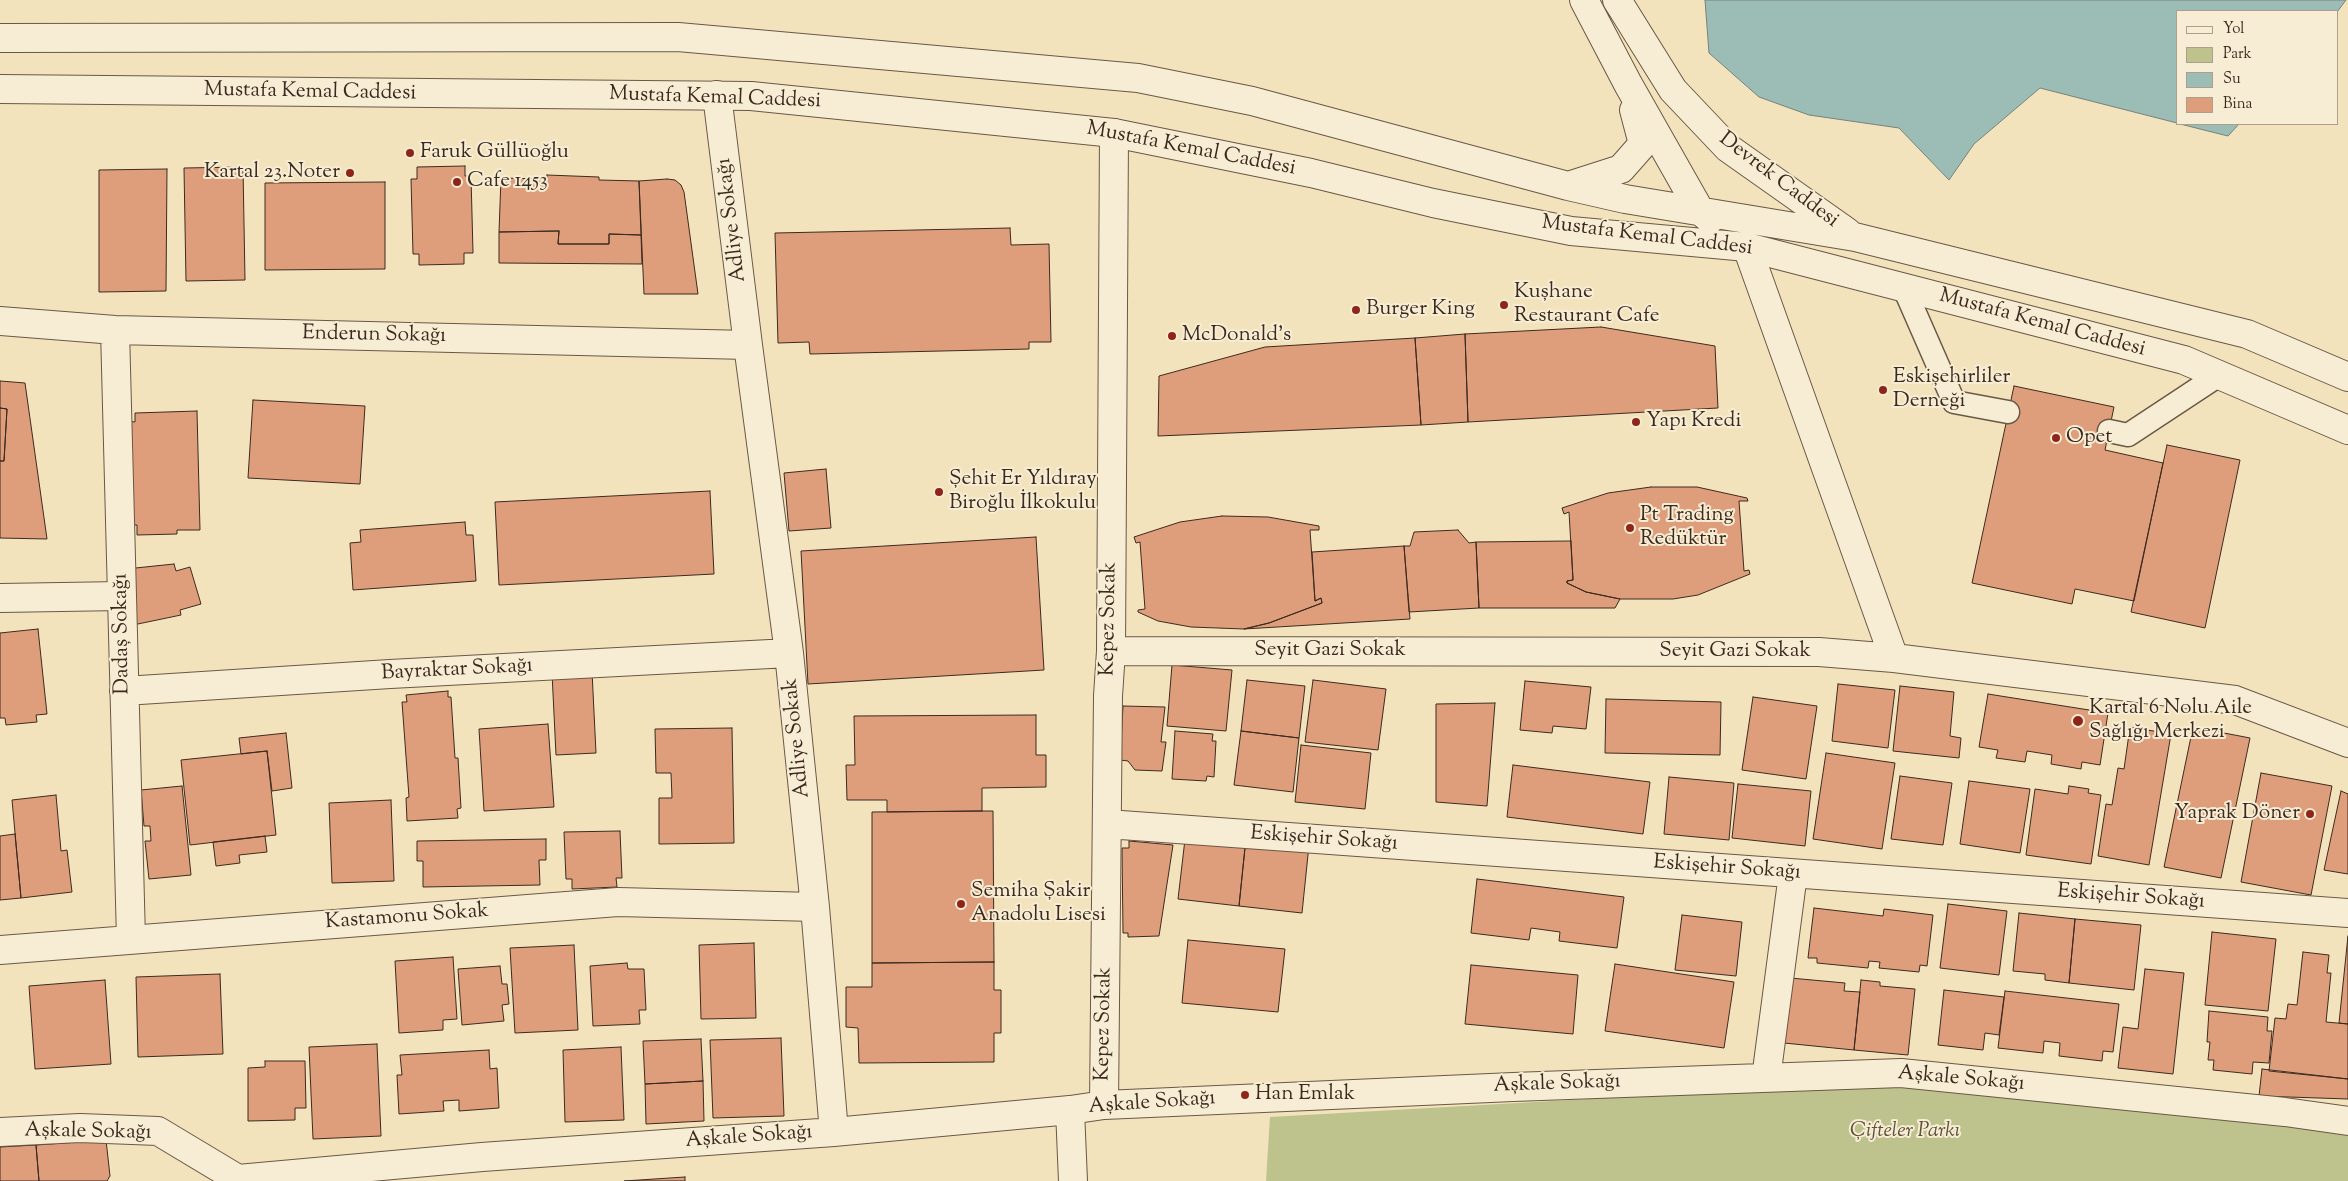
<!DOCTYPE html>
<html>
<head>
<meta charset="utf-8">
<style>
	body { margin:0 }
	#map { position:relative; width:2348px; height:1181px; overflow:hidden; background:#f2e3bd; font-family:"Sorts Mill Goudy",serif }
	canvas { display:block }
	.legend { position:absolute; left:2176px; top:10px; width:162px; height:115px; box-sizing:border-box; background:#f7edd4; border:1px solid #ad9f8c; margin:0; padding:6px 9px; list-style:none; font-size:15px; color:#3d2a1f }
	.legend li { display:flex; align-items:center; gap:10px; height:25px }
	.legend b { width:25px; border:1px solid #ad9f8c }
</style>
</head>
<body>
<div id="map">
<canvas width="2348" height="1181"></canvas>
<ul class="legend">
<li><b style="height:6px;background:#f7edd4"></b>Yol</li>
<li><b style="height:14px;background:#bec38e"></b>Park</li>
<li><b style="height:14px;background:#9cbdb6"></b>Su</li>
<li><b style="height:14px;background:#df9e7b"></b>Bina</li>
</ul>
</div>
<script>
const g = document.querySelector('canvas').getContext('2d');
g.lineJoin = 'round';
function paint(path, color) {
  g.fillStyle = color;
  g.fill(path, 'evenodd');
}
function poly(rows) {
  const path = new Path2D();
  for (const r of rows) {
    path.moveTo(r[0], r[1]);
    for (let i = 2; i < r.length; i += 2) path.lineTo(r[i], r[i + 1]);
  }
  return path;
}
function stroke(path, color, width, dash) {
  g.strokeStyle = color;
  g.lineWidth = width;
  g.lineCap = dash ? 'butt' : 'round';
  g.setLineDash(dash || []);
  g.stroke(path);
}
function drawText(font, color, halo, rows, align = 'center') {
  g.font = font + ' "Sorts Mill Goudy",serif';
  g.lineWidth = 4;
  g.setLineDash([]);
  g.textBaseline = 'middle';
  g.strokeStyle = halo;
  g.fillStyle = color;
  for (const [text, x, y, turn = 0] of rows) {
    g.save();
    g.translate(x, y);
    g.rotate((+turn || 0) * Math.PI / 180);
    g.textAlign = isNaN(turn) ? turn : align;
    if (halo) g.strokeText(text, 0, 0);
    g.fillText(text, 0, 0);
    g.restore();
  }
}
paint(poly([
	[1906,1081,2348,1133,2348,1181,1266,1181,1270,1117]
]), '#bec38e');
const water = poly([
	[1705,0,2346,0,2337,12,2177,11,2177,123,2040,88,1974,144,1949,180,1899,128,1809,115,1759,97,1709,53,1705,0],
	[2180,124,2239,124,2228,136,2180,124]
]);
paint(water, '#9cbdb6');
stroke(water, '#76827a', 1);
const building = poly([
	[465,166,465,176,471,176,473,253,464,253,464,264,419,265,419,254,413,254,411,179,417,179,417,167,465,166],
	[243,167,245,280,186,281,184,168,243,167],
	[167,169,166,291,99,292,99,170,167,169],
	[547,175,599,177,599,180,639,181,641,235,609,234,609,244,558,244,559,231,499,232,501,178,547,179,547,175],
	[667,179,675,180,681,185,684,192,698,294,644,294,639,181,667,179],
	[385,182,385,269,265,270,265,183,385,182],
	[1010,228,1011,245,1049,244,1051,342,1029,342,1029,349,810,354,809,342,778,343,775,233,1010,228],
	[559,231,558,244,609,244,609,234,641,235,642,264,499,263,499,232,559,231],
	[1601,327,1715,346,1718,408,1468,422,1465,334,1601,327],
	[1465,334,1468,422,1421,425,1415,338,1465,334],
	[1415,338,1421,425,1158,436,1159,376,1265,347,1415,338],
	[0,381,25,383,47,539,0,538,0,461,4,461,7,409,0,408,0,381],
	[2014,386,2114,407,2105,450,2163,463,2134,601,2075,589,2072,604,1972,583,2014,386],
	[253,400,365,406,360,484,248,478,253,400],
	[0,408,7,409,4,461,0,461,0,408],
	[197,411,200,530,177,530,177,534,137,535,137,525,130,525,127,421,135,422,135,413,197,411],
	[2167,445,2240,460,2205,628,2131,612,2167,445],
	[826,469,831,528,789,531,784,473,826,469],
	[1651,487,1697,487,1747,498,1748,501,1739,501,1744,571,1749,570,1750,574,1698,595,1673,599,1620,599,1586,592,1567,583,1567,581,1573,580,1569,512,1564,514,1562,508,1608,493,1651,487],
	[710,491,714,574,499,585,495,502,710,491],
	[1222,516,1268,517,1319,526,1319,530,1310,530,1315,601,1321,598,1322,603,1269,623,1244,629,1191,627,1158,621,1138,612,1138,610,1145,609,1140,542,1136,543,1134,537,1180,522,1222,516],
	[465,522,466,535,473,535,476,581,353,590,350,543,361,542,360,530,465,522],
	[1458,530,1469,543,1476,542,1479,608,1409,612,1404,546,1410,546,1414,532,1458,530],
	[1036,537,1044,670,808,684,801,551,1036,537],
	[1571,541,1573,580,1567,581,1567,583,1586,592,1620,599,1615,608,1479,608,1476,542,1571,541],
	[1404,546,1410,619,1244,629,1269,623,1322,603,1321,598,1315,601,1312,552,1404,546],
	[174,564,176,571,190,567,201,604,180,610,181,615,133,625,126,569,174,564],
	[38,629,47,714,36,715,37,722,6,725,5,718,0,718,0,633,38,629],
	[1172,665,1232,670,1226,731,1167,726,1172,665],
	[592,671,596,753,556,755,552,673,592,671],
	[1247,680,1305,686,1299,738,1241,731,1247,680],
	[1313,680,1386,689,1378,750,1305,742,1313,680],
	[1525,681,1591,687,1586,729,1553,726,1552,733,1520,730,1525,681],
	[1838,684,1895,690,1888,748,1832,741,1838,684],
	[1900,686,1954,692,1950,736,1961,738,1959,758,1893,751,1900,686],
	[448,691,448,697,451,697,455,758,458,758,461,808,457,809,458,818,407,821,406,798,409,797,402,702,407,702,406,695,448,691],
	[1988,694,2108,713,2100,765,2082,762,2081,769,2051,764,2052,755,2027,751,2025,762,1996,758,1998,750,1979,747,1988,694],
	[1753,697,1817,706,1806,779,1742,770,1753,697],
	[1606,699,1721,702,1720,755,1605,753,1606,699],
	[1495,703,1487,806,1436,802,1436,704,1495,703],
	[1123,706,1165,707,1161,742,1166,742,1162,771,1135,770,1128,761,1120,760,1123,706],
	[1036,715,1036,755,1046,755,1046,787,982,788,982,811,887,812,887,800,847,800,846,765,855,765,854,716,1036,715],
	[548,724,554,807,484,811,479,729,548,724],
	[2130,727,2171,734,2149,865,2098,856,2106,804,2112,805,2118,768,2124,769,2130,727],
	[2193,727,2250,738,2221,878,2164,867,2193,727],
	[732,728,734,843,659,844,659,798,672,798,671,773,656,773,655,729,732,728],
	[1175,731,1213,734,1212,741,1216,741,1214,777,1207,776,1206,781,1172,779,1175,731],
	[1241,731,1299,738,1293,792,1234,785,1241,731],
	[286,733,292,788,272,791,267,751,241,754,239,738,286,733],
	[1301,745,1371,753,1365,809,1295,802,1301,745],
	[267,751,276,835,190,845,181,760,267,751],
	[1826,753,1895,763,1882,849,1813,839,1826,753],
	[1513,765,1650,782,1643,834,1507,817,1513,765],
	[2261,773,2332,786,2311,895,2241,882,2261,773],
	[1900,776,1952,783,1943,845,1891,839,1900,776],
	[1669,777,1734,783,1729,840,1664,834,1669,777],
	[1969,781,2030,789,2020,853,1960,844,1969,781],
	[1738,784,1811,791,1805,846,1732,838,1738,784],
	[182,786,191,875,149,879,145,841,151,841,150,826,144,826,141,790,182,786],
	[2069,786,2089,789,2088,793,2101,795,2091,864,2026,855,2035,789,2068,794,2069,786],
	[2341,791,2348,794,2348,874,2324,870,2341,791],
	[56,795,61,851,67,850,72,892,21,898,12,800,56,795],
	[391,800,394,881,332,883,329,803,391,800],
	[982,811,993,811,994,962,872,963,872,812,982,811],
	[620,831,622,878,616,878,617,887,572,889,572,879,566,879,564,832,620,831],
	[1186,831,1246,838,1239,906,1178,899,1186,831],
	[15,834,21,898,0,900,0,836,15,834],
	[265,836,267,852,239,855,240,863,216,866,213,842,265,836],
	[1246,838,1309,845,1302,913,1239,906,1246,838],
	[546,839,546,860,539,860,540,885,423,887,423,861,417,861,417,841,546,839],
	[1129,841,1173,845,1159,936,1128,937,1128,933,1123,933,1122,848,1129,848,1129,841],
	[1477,879,1624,897,1617,948,1559,941,1560,932,1531,928,1529,940,1471,933,1477,879],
	[1948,904,2007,911,1999,975,1940,968,1948,904],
	[1814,908,1883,916,1884,909,1933,915,1927,966,1920,965,1919,972,1879,968,1880,962,1869,961,1868,968,1817,963,1817,958,1808,958,1814,908],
	[2019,913,2075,919,2069,983,2045,980,2045,974,2013,971,2019,913],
	[1682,915,1742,922,1736,976,1675,970,1682,915],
	[2075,919,2141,925,2134,990,2069,983,2075,919],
	[2212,932,2276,939,2268,1011,2205,1005,2212,932],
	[2348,936,2348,1024,2339,1023,2348,936],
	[1188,940,1285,949,1278,1012,1182,1003,1188,940],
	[754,943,756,1018,701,1019,699,945,754,943],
	[574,945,578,1030,515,1033,510,948,574,945],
	[2303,952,2329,955,2327,973,2331,973,2326,1022,2348,1024,2348,1079,2269,1071,2275,1018,2286,1019,2288,1004,2297,1005,2303,952],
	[453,957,457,1019,443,1020,443,1030,399,1033,395,961,453,957],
	[994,962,994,990,1001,990,1001,1033,994,1033,994,1062,859,1063,858,1028,846,1027,846,987,872,987,872,963,994,962],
	[627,963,628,969,644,969,646,1010,639,1010,640,1024,593,1026,590,966,627,963],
	[1615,964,1734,982,1724,1048,1605,1031,1615,964],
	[1471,965,1578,975,1573,1034,1465,1024,1471,965],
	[500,966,502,984,507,984,509,1004,502,1005,504,1021,462,1025,458,969,500,966],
	[2145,969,2184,973,2173,1074,2118,1068,2123,1027,2138,1029,2145,969],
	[220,974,223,1054,138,1057,136,977,220,974],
	[1790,978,1845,983,1844,991,1860,992,1854,1050,1784,1043,1790,978],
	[105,980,111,1064,35,1069,29,986,105,980],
	[1861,980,1880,982,1880,986,1915,989,1908,1055,1854,1050,1861,980],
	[1944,990,2004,997,1999,1035,1985,1033,1983,1050,1938,1045,1944,990],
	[2005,991,2119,1004,2113,1052,2103,1051,2102,1061,2059,1056,2060,1043,2044,1041,2043,1053,1998,1048,2005,991],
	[2209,1011,2268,1017,2267,1031,2272,1031,2269,1063,2253,1062,2252,1074,2213,1070,2214,1060,2208,1060,2210,1042,2207,1042,2209,1011],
	[781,1038,784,1116,713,1118,710,1040,781,1038],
	[701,1039,703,1081,645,1084,643,1041,701,1039],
	[377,1044,381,1136,313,1139,309,1047,377,1044],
	[621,1047,624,1120,565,1122,563,1050,621,1047],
	[489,1050,490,1069,497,1068,499,1108,459,1111,459,1100,443,1101,444,1111,399,1114,397,1075,402,1075,400,1055,489,1050],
	[265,1061,305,1061,306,1108,295,1108,295,1120,248,1121,248,1068,265,1067,265,1061],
	[2262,1069,2348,1079,2348,1099,2259,1096,2262,1069],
	[703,1081,704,1121,646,1124,645,1084,703,1081],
	[106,1140,110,1176,107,1181,39,1181,36,1145,106,1140],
	[36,1145,39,1181,0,1181,0,1147,36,1145],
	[685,1177,685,1181,624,1181,685,1177]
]);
paint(building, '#df9e7b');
stroke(building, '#3d2a1f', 1);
const service = poly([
	[1904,288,1954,402,2008,412],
	[2109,431,2128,435,2219,375]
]);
const minor = poly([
	[717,95,748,345,789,653,815,907,834,1132],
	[1747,247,1894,658],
	[0,321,115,330,748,345],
	[115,330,131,939],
	[0,598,122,596],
	[1111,651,1819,652,1894,658,2235,700,2348,743],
	[124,691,390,674,789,653],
	[1107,824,2348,913],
	[0,950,618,902,815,907],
	[1766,1078,1793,874],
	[1104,1105,1108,696,1111,651,1114,133],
	[1070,1110,1073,1181],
	[0,1132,80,1128,158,1131,238,1179,482,1157,834,1132,1070,1110,1104,1105,1513,1087,1901,1073,2285,1112,2348,1121]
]);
const tertiary = poly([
	[1584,0,1628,84,1700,211,1710,219],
	[1617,0,1673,90,1728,148,1847,232],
	[0,38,678,37,1138,78,1252,101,1568,186,1625,199,1855,237,2247,334,2348,377],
	[0,89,751,96,1114,133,1311,173,1433,203,1571,231,1747,247,2184,360,2348,430],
	[1568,186,1621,169,1643,144,1634,110]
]);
stroke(service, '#6a5846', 25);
stroke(minor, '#6a5846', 30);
stroke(tertiary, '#6a5846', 30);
stroke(service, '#f7edd4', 22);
stroke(minor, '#f7edd4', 28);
stroke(tertiary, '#f7edd4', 28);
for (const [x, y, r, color] of [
	[410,153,5,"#8f2418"],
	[350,173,5,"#8f2418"],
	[457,182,5,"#8f2418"],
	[1504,305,5,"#8f2418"],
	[1356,310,5,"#8f2418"],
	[1172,336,5,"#8f2418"],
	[1883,390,5,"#8f2418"],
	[1636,422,5,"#8f2418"],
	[2056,438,5,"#8f2418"],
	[939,492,5,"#8f2418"],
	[1630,528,5,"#8f2418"],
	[2078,721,6,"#8f2418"],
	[2310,814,5,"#8f2418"],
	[961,904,5,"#8f2418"],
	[1245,1095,5,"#8f2418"]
]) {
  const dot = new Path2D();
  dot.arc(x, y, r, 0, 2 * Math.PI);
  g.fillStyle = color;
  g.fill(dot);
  stroke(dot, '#f7edd4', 2);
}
drawText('21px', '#3d2a1f', '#f7edd4', [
	["Mustafa Kemal Caddesi",310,93,1],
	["Mustafa Kemal Caddesi",715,99,2],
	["Mustafa Kemal Caddesi",1191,150,11],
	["Devrek Caddesi",1778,181,37],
	["Adliye Sokağı",733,220,-97],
	["Mustafa Kemal Caddesi",1647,237,7],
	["Mustafa Kemal Caddesi",2042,324,15],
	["Enderun Sokağı",374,336,1],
	["Kepez Sokak",1110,619,-89],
	["Dadaş Sokağı",123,634,-91],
	["Seyit Gazi Sokak",1330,651],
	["Seyit Gazi Sokak",1735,652],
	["Bayraktar Sokağı",457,671,-3],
	["Adliye Sokak",798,738,-96],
	["Eskişehir Sokağı",1324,840,4],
	["Eskişehir Sokağı",1727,869,4],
	["Eskişehir Sokağı",2131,898,4],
	["Kastamonu Sokak",407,918,-4],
	["Kepez Sokak",1105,1024,-89],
	["Aşkale Sokağı",1961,1080,5],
	["Aşkale Sokağı",1557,1085,-2],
	["Aşkale Sokağı",1152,1104,-4],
	["Aşkale Sokağı",88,1133,1],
	["Aşkale Sokağı",749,1138,-4]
]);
drawText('21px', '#3d2a1f', '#f7edd4', [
	["Faruk Güllüoğlu",420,153],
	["Kartal 23.Noter",340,173,"right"],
	["Cafe 1453",467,182],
	["Kuşhane",1514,293],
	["Restaurant Cafe",1514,317],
	["Burger King",1366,310],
	["McDonald's",1182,336],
	["Eskişehirliler",1893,378],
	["Derneği",1893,402],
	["Yapı Kredi",1646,422],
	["Opet",2066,438],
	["Şehit Er Yıldıray",949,480],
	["Biroğlu İlkokulu",949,504],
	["Pt Trading",1640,516],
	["Redüktür",1640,540],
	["Kartal 6 Nolu Aile",2089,709],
	["Sağlığı Merkezi",2089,733],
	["Yaprak Döner",2300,814,"right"],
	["Semiha Şakir",971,892],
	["Anadolu Lisesi",971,916],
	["Han Emlak",1255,1095]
], 'left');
drawText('italic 21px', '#5d503b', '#f7edd4', [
	["Çifteler Parkı",1905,1132]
]);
</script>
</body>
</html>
